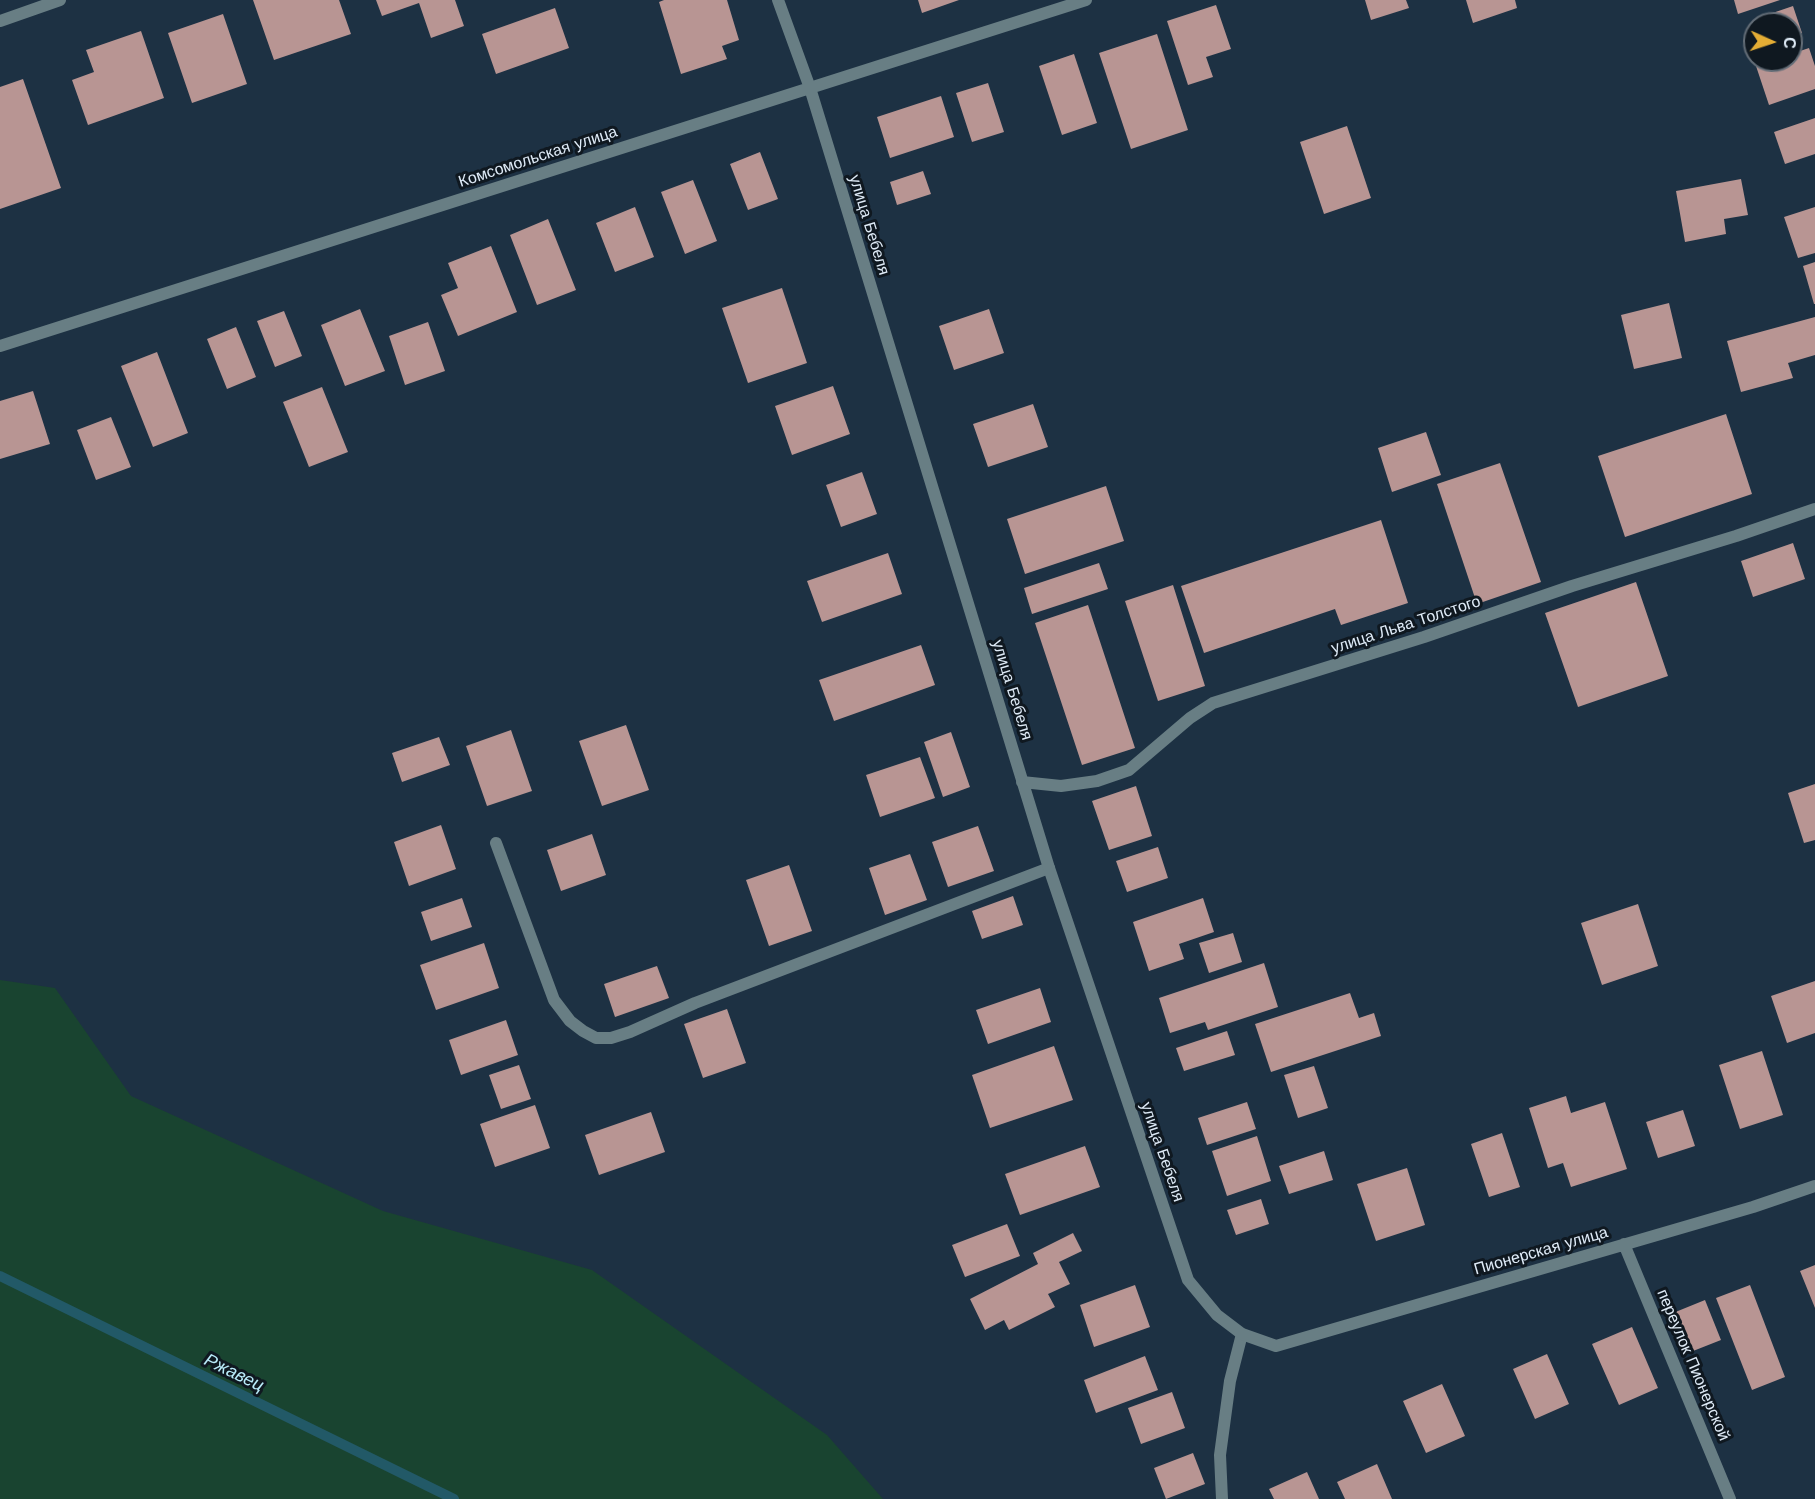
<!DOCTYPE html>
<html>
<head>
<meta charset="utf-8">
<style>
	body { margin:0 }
	#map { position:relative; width:1815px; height:1499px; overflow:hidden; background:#1d3143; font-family:"Work Sans",sans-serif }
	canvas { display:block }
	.north { position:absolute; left:1743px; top:12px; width:60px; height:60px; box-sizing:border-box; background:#0f1820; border:2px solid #626c76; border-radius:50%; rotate:93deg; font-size:16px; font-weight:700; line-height:24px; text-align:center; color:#dfebf7 }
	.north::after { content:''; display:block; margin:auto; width:21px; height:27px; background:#e4ad35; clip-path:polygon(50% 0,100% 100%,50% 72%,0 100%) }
</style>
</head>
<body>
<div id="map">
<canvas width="1815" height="1499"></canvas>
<div class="north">С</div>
</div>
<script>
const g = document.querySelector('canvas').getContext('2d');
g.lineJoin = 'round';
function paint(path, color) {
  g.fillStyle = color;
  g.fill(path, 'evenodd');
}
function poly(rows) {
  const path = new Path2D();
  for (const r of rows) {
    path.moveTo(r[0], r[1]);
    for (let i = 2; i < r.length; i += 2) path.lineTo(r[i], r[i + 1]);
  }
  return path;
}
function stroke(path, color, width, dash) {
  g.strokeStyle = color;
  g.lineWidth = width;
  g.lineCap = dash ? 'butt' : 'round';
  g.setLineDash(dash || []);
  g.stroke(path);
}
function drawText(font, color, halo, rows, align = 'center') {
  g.font = font + ' "Work Sans",sans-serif';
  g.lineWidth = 6;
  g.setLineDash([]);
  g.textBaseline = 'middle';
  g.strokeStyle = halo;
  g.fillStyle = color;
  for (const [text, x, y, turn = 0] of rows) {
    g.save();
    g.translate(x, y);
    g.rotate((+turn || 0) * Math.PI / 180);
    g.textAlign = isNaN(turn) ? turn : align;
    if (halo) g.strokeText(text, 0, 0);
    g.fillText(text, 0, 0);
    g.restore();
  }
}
paint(poly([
	[0,980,55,988,131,1096,383,1211,592,1270,827,1435,883,1499,0,1499]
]), '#194430');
stroke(poly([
	[0,1276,454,1499]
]), '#225967', 10);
paint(poly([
	[253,0,339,0,351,34,274,60],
	[376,0,455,0,464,26,431,38,419,3,382,16],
	[664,0,727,0,739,40,722,46,727,59,681,74,659,2],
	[918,0,959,0,922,13],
	[1365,0,1406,0,1409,8,1371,20],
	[1466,0,1515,0,1517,8,1473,23],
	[1734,0,1780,0,1738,14],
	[1216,5,1231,49,1206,57,1213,77,1188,85,1167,21],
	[1793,6,1802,33,1791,37,1791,24,1760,24,1758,18],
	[555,8,569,48,496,74,482,34],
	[223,14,247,84,192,103,168,33],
	[141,31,164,98,88,125,72,80,94,72,86,50],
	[1157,34,1188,130,1131,149,1099,53],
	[1809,48,1815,66,1815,89,1769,105,1756,66,1774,60,1791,60,1791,54],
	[1074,54,1097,123,1062,135,1039,66],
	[23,79,61,188,0,209,0,87],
	[988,83,1004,132,972,142,956,93],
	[941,96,954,137,890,158,877,117],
	[1815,118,1815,154,1785,164,1774,132],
	[1347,126,1371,198,1324,214,1300,142],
	[760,152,778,199,748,210,730,164],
	[923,171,931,194,897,205,890,182],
	[1741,179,1748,215,1724,219,1726,234,1685,242,1676,191],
	[693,180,717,241,685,254,661,192],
	[635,207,654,257,615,272,596,223],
	[1815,207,1815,253,1798,258,1784,217],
	[548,219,576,290,537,305,510,235],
	[491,246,517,312,458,336,441,295,458,288,448,263],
	[1815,262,1815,304,1814,304,1803,266],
	[782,288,807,363,748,383,722,308],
	[1669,303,1682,358,1634,369,1621,315],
	[360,309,385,371,345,386,321,325],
	[989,309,1004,353,954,370,939,326],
	[284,311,302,356,275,367,257,321],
	[1815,317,1815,355,1788,363,1793,378,1741,392,1727,341],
	[428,322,445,371,405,385,389,336],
	[236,327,256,377,227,389,207,339],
	[157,352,188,433,153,447,121,366],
	[833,386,850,434,792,455,775,406],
	[322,387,348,452,309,467,283,402],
	[33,391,50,444,0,459,0,401],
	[1033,404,1048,447,988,467,973,424],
	[1726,414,1752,494,1625,537,1598,456],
	[111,417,131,467,96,480,77,430],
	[1426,432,1441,475,1392,492,1378,448],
	[1500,463,1541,582,1477,604,1437,484],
	[862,472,877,514,841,527,826,485],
	[1106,486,1124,541,1025,574,1007,519],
	[1381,520,1408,603,1341,625,1335,609,1204,653,1181,586],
	[1793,543,1805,579,1753,597,1741,561],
	[888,553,902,594,822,622,807,581],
	[1099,563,1108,589,1032,614,1024,588],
	[1636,582,1668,676,1578,707,1545,613],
	[1173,585,1205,686,1158,701,1125,601],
	[1088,605,1135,748,1082,765,1035,623],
	[921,645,935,685,834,721,819,680],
	[626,725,649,790,602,806,579,741],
	[511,730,532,791,487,806,466,746],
	[951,732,970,787,943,797,924,742],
	[439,737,450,765,402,782,392,753],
	[920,757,935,798,880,817,866,775],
	[1815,784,1815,840,1804,843,1788,793],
	[1136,786,1152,836,1109,850,1092,801],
	[441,825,456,869,409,886,394,842],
	[978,826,994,871,948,887,932,842],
	[592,834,606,875,561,891,547,850],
	[1158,847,1168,878,1127,892,1116,861],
	[910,854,927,900,885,915,869,868],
	[789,865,812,931,769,946,746,880],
	[1013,896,1023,925,982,939,972,911],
	[462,898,472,927,431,941,421,912],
	[1203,898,1214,932,1179,944,1184,959,1149,971,1133,922],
	[1638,904,1658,966,1602,985,1581,923],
	[1233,933,1242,962,1209,973,1199,943],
	[484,943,499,988,436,1010,420,965],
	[1264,963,1278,1007,1208,1030,1205,1022,1170,1033,1159,998],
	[657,966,669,998,615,1017,604,984],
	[1815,981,1815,1033,1787,1043,1771,996],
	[1040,988,1051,1022,988,1044,976,1010],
	[1350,993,1359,1018,1374,1013,1381,1036,1271,1072,1255,1024],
	[727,1009,746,1063,703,1078,684,1024],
	[506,1020,518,1055,461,1075,449,1040],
	[1227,1031,1235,1055,1184,1071,1176,1048],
	[1054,1046,1073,1100,990,1128,972,1075],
	[1762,1051,1783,1115,1740,1129,1719,1065],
	[519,1065,531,1099,501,1109,489,1075],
	[1314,1066,1328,1108,1298,1118,1284,1075],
	[1566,1096,1571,1113,1605,1102,1627,1169,1571,1187,1563,1163,1548,1168,1529,1108],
	[1247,1102,1256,1129,1207,1145,1198,1118],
	[535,1105,550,1148,495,1167,480,1124],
	[1683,1110,1695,1146,1658,1158,1646,1122],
	[651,1112,665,1152,599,1175,585,1135],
	[1502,1133,1520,1187,1489,1197,1471,1144],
	[1257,1136,1271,1181,1227,1196,1212,1151],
	[1085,1146,1100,1187,1020,1215,1005,1174],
	[1324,1151,1333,1180,1289,1194,1279,1166],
	[1407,1168,1425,1225,1376,1241,1357,1184],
	[1261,1199,1269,1224,1236,1235,1227,1210],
	[1007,1224,1020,1256,965,1277,952,1245],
	[1073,1233,1082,1251,1059,1262,1070,1284,1048,1294,1055,1307,1009,1330,1004,1320,985,1330,970,1299,1038,1264,1033,1253],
	[1815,1265,1815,1308,1800,1271],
	[1135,1285,1150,1327,1094,1347,1080,1305],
	[1750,1285,1785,1377,1752,1390,1716,1298],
	[1705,1300,1721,1340,1688,1353,1673,1313],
	[1632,1327,1658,1388,1619,1405,1592,1344],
	[1547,1354,1569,1404,1535,1419,1513,1369],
	[1145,1356,1158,1390,1096,1413,1084,1380],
	[1442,1384,1465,1436,1426,1453,1403,1401],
	[1172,1392,1185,1428,1141,1444,1128,1408],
	[1193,1453,1205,1484,1166,1499,1154,1468],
	[1377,1464,1392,1499,1345,1499,1337,1482],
	[1307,1472,1319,1499,1274,1499,1269,1489]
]), '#b89593');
stroke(poly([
	[496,843,554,1000,570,1021,583,1031,596,1038,611,1038,630,1032,695,1003,1049,868],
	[1222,1499,1220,1455,1230,1381,1242,1334]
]), '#687e84', 12);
stroke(poly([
	[778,0,810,88,1049,868,1188,1280,1217,1315,1242,1334,1276,1346,1753,1207,1815,1186],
	[0,21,60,0],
	[0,346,1086,0],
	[1022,782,1061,786,1097,781,1129,770,1190,718,1213,703,1424,637,1572,586,1736,536,1815,509],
	[1624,1244,1730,1499]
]), '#687e84', 12);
drawText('16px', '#dfebf7', '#0f1820', [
	["Комсомольская улица",538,157,-18],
	["улица Бебеля",869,225,73],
	["улица Льва Толстого",1406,625,-18],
	["улица Бебеля",1012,690,73],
	["улица Бебеля",1162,1152,71],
	["Пионерская улица",1541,1251,-16],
	["переулок Пионерской",1693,1365,67]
]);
drawText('italic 18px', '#b9ebf9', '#0f1820', [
	["Ржавец",234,1373,26]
]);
</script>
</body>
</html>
